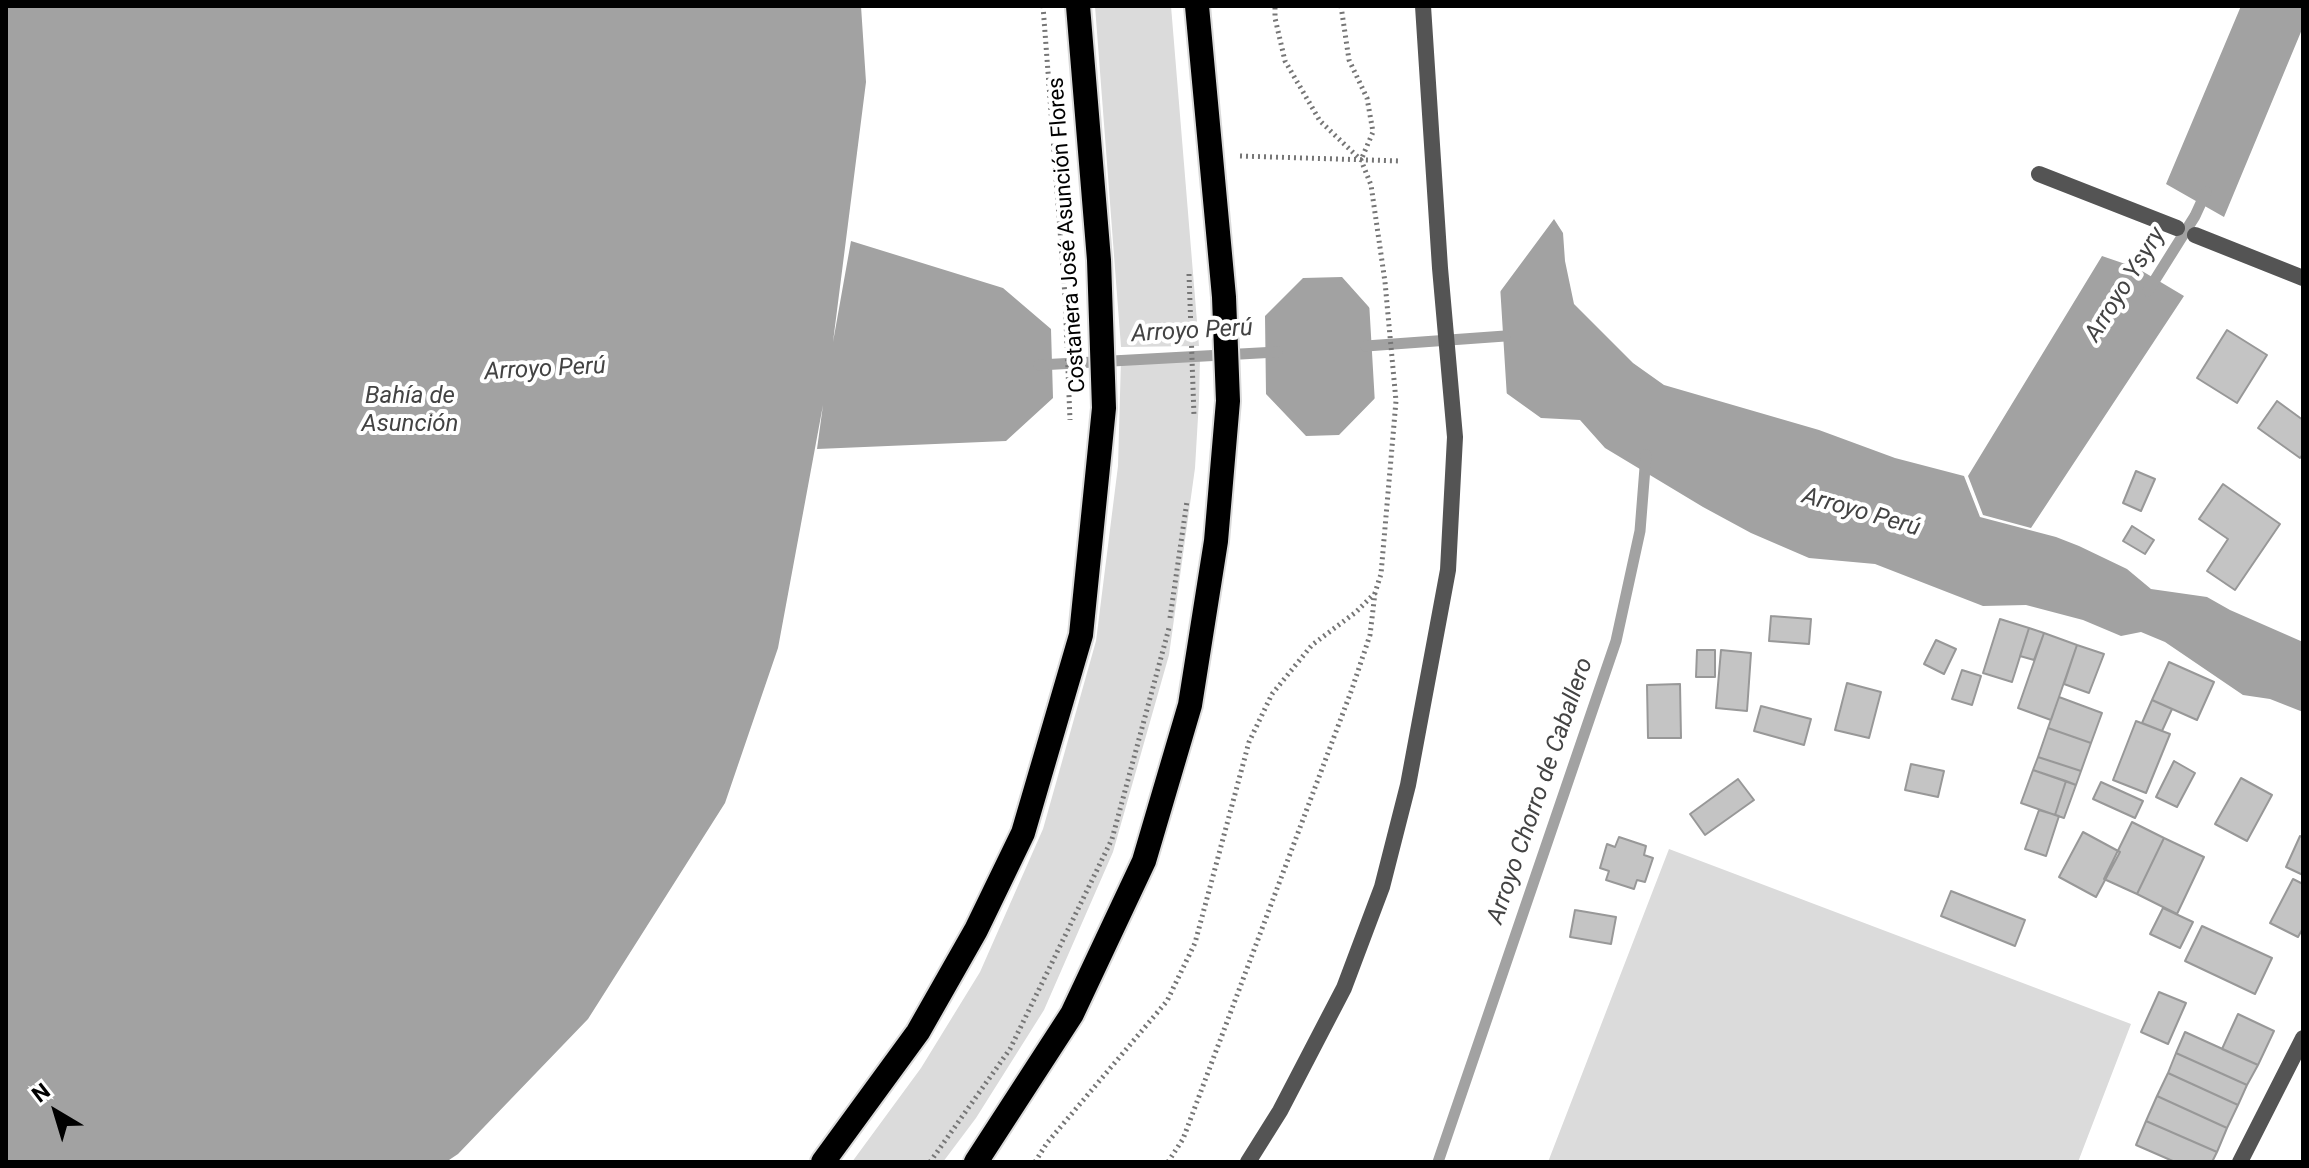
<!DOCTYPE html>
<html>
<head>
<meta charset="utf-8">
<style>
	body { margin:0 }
	#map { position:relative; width:2309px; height:1168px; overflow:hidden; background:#fff; font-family:Roboto,sans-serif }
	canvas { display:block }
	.frame { position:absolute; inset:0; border:8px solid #000; pointer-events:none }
	.north { position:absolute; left:16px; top:1072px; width:80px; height:80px; -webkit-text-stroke:6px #fff; paint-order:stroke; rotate:322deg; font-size:22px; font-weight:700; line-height:32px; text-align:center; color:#000 }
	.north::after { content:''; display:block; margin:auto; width:28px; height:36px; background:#000; clip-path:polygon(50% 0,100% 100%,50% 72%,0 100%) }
</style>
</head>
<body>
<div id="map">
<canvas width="2309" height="1168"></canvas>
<div class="frame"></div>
<div class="north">N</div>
</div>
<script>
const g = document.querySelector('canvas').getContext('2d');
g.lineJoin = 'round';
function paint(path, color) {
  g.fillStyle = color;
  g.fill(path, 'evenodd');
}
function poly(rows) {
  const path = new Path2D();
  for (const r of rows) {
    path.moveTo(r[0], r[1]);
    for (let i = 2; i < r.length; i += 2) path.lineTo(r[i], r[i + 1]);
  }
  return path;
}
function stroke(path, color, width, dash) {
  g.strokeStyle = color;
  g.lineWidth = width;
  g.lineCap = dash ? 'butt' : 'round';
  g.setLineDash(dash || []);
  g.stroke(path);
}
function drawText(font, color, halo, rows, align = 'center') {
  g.font = font + ' Roboto,sans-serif';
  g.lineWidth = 8;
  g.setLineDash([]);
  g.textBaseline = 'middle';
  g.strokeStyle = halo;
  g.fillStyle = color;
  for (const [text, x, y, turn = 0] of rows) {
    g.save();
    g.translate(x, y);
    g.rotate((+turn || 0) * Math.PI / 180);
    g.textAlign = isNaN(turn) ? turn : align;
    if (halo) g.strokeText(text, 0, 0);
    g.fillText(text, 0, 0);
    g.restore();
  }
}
paint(poly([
	[1095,6,1171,6,1199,346,1121,347],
	[1121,359,1200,359,1199,400,1195,468,1169,655,1113,852,1044,1010,976,1118,943,1162,852,1162,921,1068,980,972,1043,829,1096,641,1118,466],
	[1669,849,2131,1024,2078,1162,1548,1162]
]), '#dbdbdb');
paint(poly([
	[6,6,861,6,866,82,833,342,851,241,1003,288,1051,329,1053,398,1006,441,817,449,823,405,778,648,725,803,588,1019,458,1154,446,1162,6,1162],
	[2241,6,2303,6,2303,27,2224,217,2166,184],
	[1554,219,1563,233,1565,261,1574,304,1633,363,1664,385,1819,430,1895,458,1964,476,1980,517,2056,537,2079,546,2127,569,2151,589,2207,597,2230,610,2303,642,2303,712,2270,699,2243,695,2165,642,2141,632,2121,636,2083,620,2026,605,1983,606,1875,564,1809,558,1751,533,1703,507,1605,448,1580,420,1541,418,1495,385,1488,308],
	[2102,256,2137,268,2184,296,2031,528,1983,515,1968,476],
	[1342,277,1376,315,1383,390,1339,435,1306,436,1266,394,1265,316,1303,278]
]), '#a2a2a2');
paint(poly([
	[1500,285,1507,398,1491,386,1484,308],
	[1369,301,1380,315,1387,390,1375,404]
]), '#fff');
stroke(poly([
	[2148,291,2195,216,2206,192],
	[1366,346,1505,336],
	[1039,365,1277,352],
	[1438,1162,1616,641,1640,531,1646,455]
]), '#a2a2a2', 11);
const building = poly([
	[2227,330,2267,355,2237,403,2197,378,2227,330],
	[2277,401,2303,420,2303,454,2300,458,2258,428,2277,401],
	[2136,471,2155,479,2141,511,2123,503,2136,471],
	[2223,484,2280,524,2235,590,2207,571,2228,539,2199,519,2223,484],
	[2132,526,2154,540,2145,554,2123,541,2132,526],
	[1771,616,1811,619,1809,644,1769,641,1771,616],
	[2000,619,2029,628,2012,682,1983,673,2000,619],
	[2029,628,2044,633,2034,660,2020,656,2029,628],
	[2044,633,2077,645,2051,720,2018,708,2044,633],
	[1936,640,1956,649,1944,674,1924,664,1936,640],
	[2077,645,2104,654,2089,693,2064,684,2077,645],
	[1697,650,1715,650,1715,677,1696,677,1697,650],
	[1721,650,1751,653,1747,711,1716,708,1721,650],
	[2169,662,2214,682,2197,720,2152,700,2169,662],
	[1962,670,1981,676,1972,705,1952,699,1962,670],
	[1847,683,1881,692,1869,738,1835,730,1847,683],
	[1680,684,1681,738,1648,738,1647,685,1680,684],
	[2059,697,2102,713,2091,743,2048,728,2059,697],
	[2152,700,2172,709,2162,731,2142,723,2152,700],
	[1761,706,1811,719,1804,745,1754,731,1761,706],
	[2136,721,2170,734,2146,793,2113,780,2136,721],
	[2048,728,2091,743,2081,771,2038,757,2048,728],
	[2038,757,2081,771,2076,785,2033,770,2038,757],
	[2174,761,2195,773,2177,807,2156,797,2174,761],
	[1911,764,1944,771,1938,797,1905,790,1911,764],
	[2033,770,2066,781,2055,815,2021,803,2033,770],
	[2241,778,2272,795,2247,841,2215,824,2241,778],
	[1738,779,1754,800,1705,835,1690,814,1738,779],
	[2066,781,2076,785,2064,818,2055,815,2066,781],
	[2101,782,2143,801,2135,818,2093,799,2101,782],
	[2039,810,2059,816,2046,856,2025,849,2039,810],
	[2132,822,2164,838,2137,894,2104,879,2132,822],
	[2083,832,2120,852,2096,897,2059,877,2083,832],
	[2300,836,2303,838,2303,875,2286,867,2300,836],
	[1619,837,1646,846,1644,855,1653,858,1645,882,1637,880,1634,889,1606,880,1609,871,1600,868,1607,844,1615,847,1619,837],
	[2164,838,2204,857,2177,914,2137,894,2164,838],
	[2293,879,2303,884,2303,928,2298,937,2270,923,2293,879],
	[1951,891,2025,920,2015,946,1941,916,1951,891],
	[2163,908,2193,922,2180,948,2150,934,2163,908],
	[1575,910,1616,917,1611,944,1570,937,1575,910],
	[2202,926,2272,958,2255,994,2185,961,2202,926],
	[2159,992,2186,1003,2168,1044,2141,1032,2159,992],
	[2238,1014,2274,1031,2258,1065,2222,1049,2238,1014],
	[2185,1032,2258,1065,2247,1085,2176,1053,2185,1032],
	[2176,1053,2247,1085,2238,1105,2168,1073,2176,1053],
	[2168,1073,2238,1105,2227,1128,2157,1096,2168,1073],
	[2157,1096,2227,1128,2217,1152,2146,1121,2157,1096],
	[2146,1121,2217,1152,2212,1162,2175,1162,2136,1145,2146,1121]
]);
paint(building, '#c4c4c4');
stroke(building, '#989898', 2);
const highway = poly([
	[823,1162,918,1032,976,930,1023,833,1081,635,1104,408,1099,260,1078,6],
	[976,1162,1072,1014,1144,861,1190,705,1216,541,1228,401,1224,297,1197,6]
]);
stroke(highway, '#dbdbdb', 28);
stroke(poly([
	[1043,6,1065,296,1070,420],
	[1341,6,1349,60,1367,98,1373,132,1361,160],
	[1240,156,1400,161],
	[1189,274,1194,416],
	[1170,618,1187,501],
	[930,1162,1010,1049,1112,839,1169,628],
	[1035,1162,1047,1143,1167,1001,1195,943,1249,742,1272,694,1312,645,1356,612,1375,593,1381,574,1396,401,1385,282,1371,185,1361,160,1320,121,1285,61,1275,18,1275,6],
	[1168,1162,1183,1139,1352,689,1370,635,1375,593]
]), '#767676', 5, [2, 4]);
stroke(poly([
	[2039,174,2177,228],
	[2195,235,2303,278],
	[1248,1162,1280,1111,1344,988,1382,887,1408,785,1448,570,1455,437,1440,268,1423,6],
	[2240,1162,2303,1038]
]), '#545454', 16);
stroke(highway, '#000', 24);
drawText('22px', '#000', '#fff', [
	["Costanera José Asunción Flores",1068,235,-94]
]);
drawText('italic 24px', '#434343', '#fff', [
	["Arroyo Ysyry",2126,285,-58],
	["Arroyo Perú",1192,332,-3],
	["Arroyo Perú",545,370,-3],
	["Bahía de",410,397],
	["Asunción",410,425],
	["Arroyo Perú",1861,513,16],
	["Arroyo Chorro de Caballero",1541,791,-71]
]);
</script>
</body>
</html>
